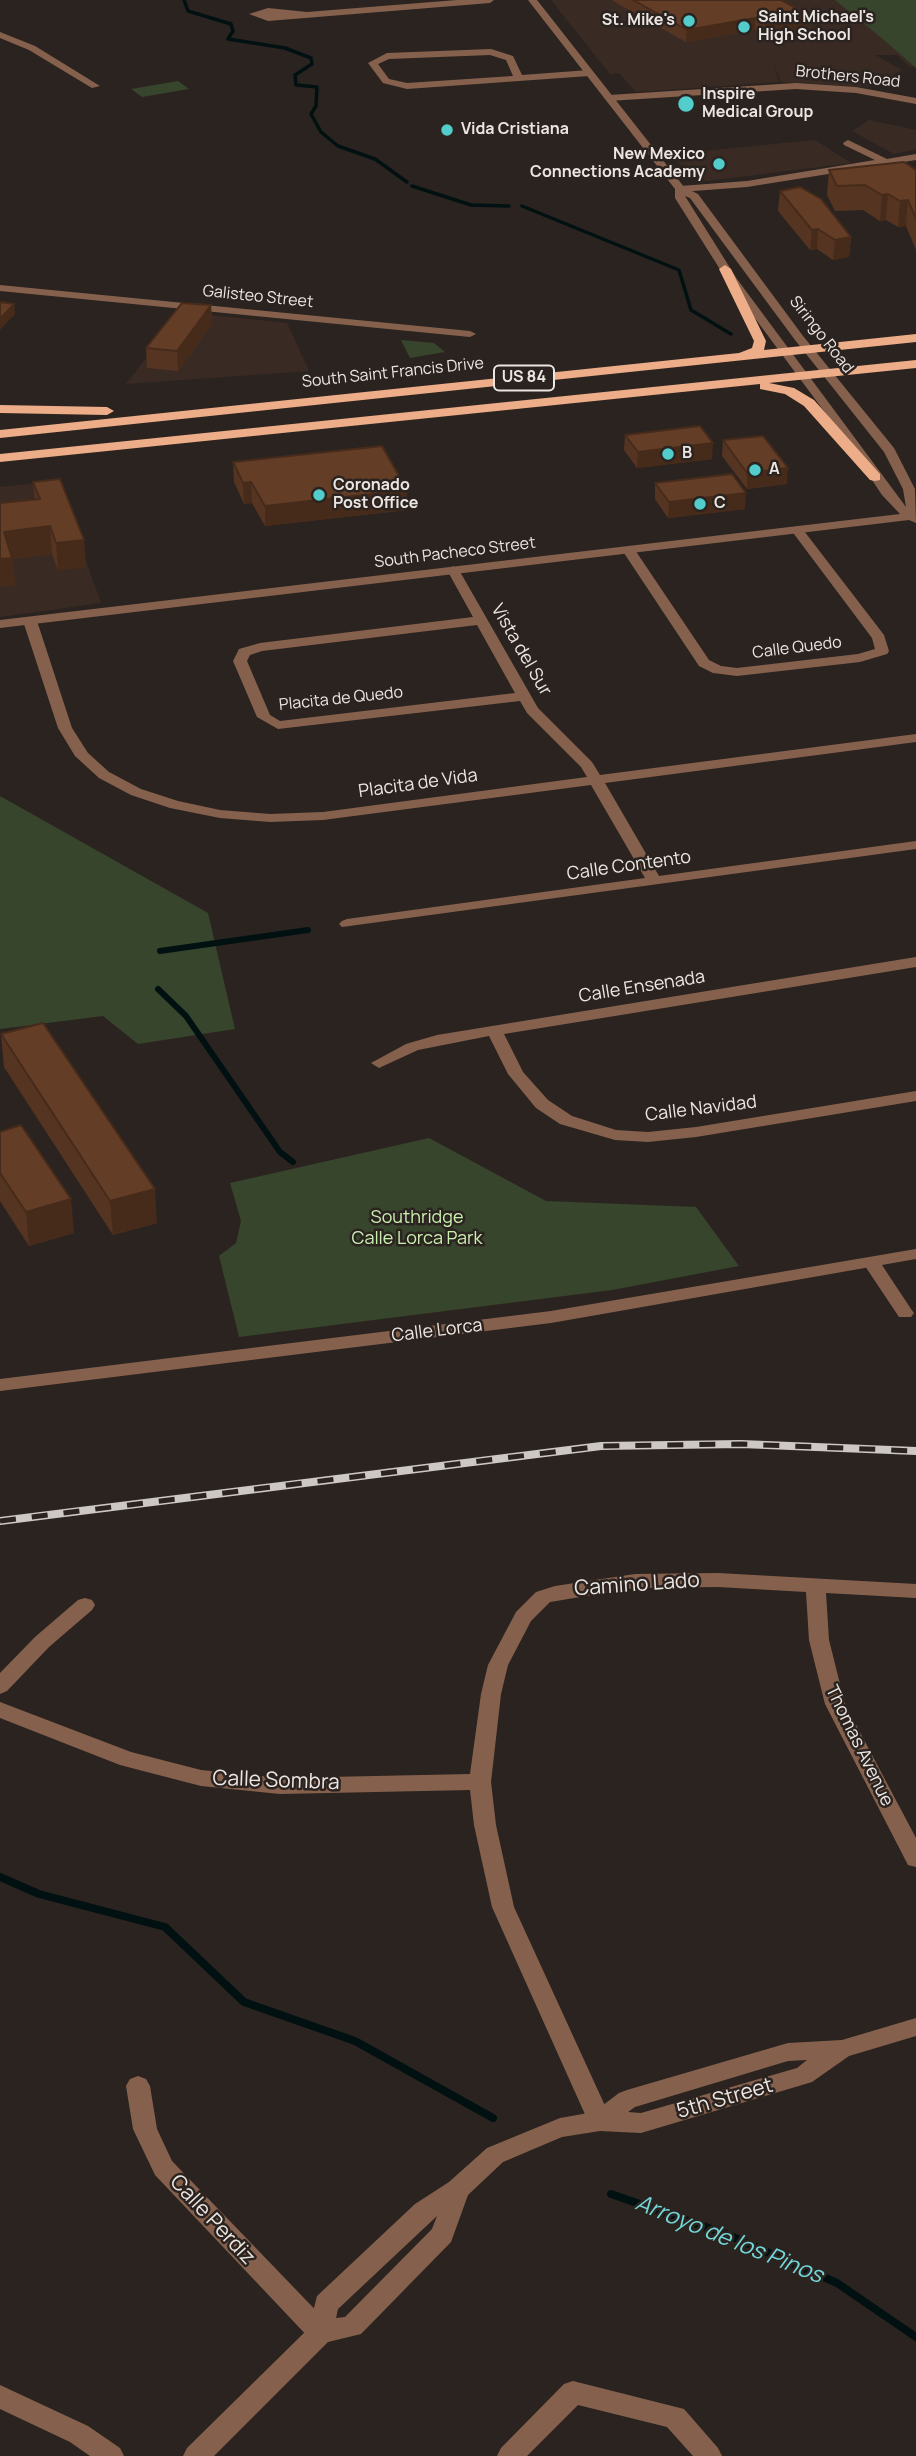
<!DOCTYPE html>
<html>
<head>
<meta charset="utf-8">
<style>
	body { margin:0 }
	canvas { display:block; background:#2b231f }
</style>
</head>
<body>
<canvas width="916" height="2456"></canvas>
<script>
const g = document.querySelector('canvas').getContext('2d');
g.lineJoin = 'round';
function paint(path, color) {
  g.fillStyle = color;
  g.fill(path, 'evenodd');
}
function poly(rows) {
  const path = new Path2D();
  for (const r of rows) {
    path.moveTo(r[0], r[1]);
    for (let i = 2; i < r.length; i += 2) path.lineTo(r[i], r[i + 1]);
  }
  return path;
}
function stroke(path, color, width, dash) {
  g.strokeStyle = color;
  g.lineWidth = width;
  g.lineCap = dash ? 'butt' : 'round';
  g.setLineDash(dash || []);
  g.stroke(path);
}
function drawText(font, color, halo, rows, align = 'center') {
  g.font = font + ' Manrope,sans-serif';
  g.lineWidth = 5;
  g.setLineDash([]);
  g.textBaseline = 'middle';
  g.strokeStyle = halo;
  g.fillStyle = color;
  for (const [text, x, y, turn = 0] of rows) {
    g.save();
    g.translate(x, y);
    g.rotate((+turn || 0) * Math.PI / 180);
    g.textAlign = isNaN(turn) ? turn : align;
    if (halo) g.strokeText(text, 0, 0);
    g.fillText(text, 0, 0);
    g.restore();
  }
}
paint(poly([
	[551,0,916,0,916,66,910,67,897,55,875,55,902,70,871,87,781,82,773,63,779,82,636,92,619,73,610,74],
	[869,120,916,130,916,149,894,154,852,131],
	[815,140,851,163,707,181,690,177,672,154],
	[182,312,287,323,309,371,126,384],
	[57,481,101,603,0,617,0,487]
]), '#392b24');
paint(poly([
	[835,0,916,0,916,68,884,40],
	[178,81,189,89,142,97,131,89],
	[401,340,434,343,445,352,410,358],
	[0,796,208,913,235,1029,138,1044,103,1016,0,1029],
	[429,1138,546,1201,696,1207,739,1266,612,1290,239,1337,219,1256,236,1243,241,1221,230,1183]
]), '#36452c');
stroke(poly([
	[184,0,188,11,231,24,233,31,228,39,285,48,311,58,312,64,295,75,296,85,317,87,316,106,311,114,321,132,338,146,375,159,407,182],
	[412,186,471,205,509,206],
	[522,206,679,270,691,310,731,334]
]), '#011112', 3.5);
stroke(poly([
	[160,951,308,930],
	[158,989,186,1016,280,1152,293,1162]
]), '#011112', 6);
stroke(poly([
	[0,1877,39,1894,165,1927,244,2002,355,2041,493,2118],
	[611,2194,726,2234,837,2283,916,2337]
]), '#011112', 8);
paint(poly([
	[457,0,494,0,490,3,268,21,249,14,268,8,307,12,457,0],
	[0,32,35,46,100,86,92,88,29,50,0,38,0,32],
	[491,49,513,56,522,75,589,70,594,73,589,76,407,89,383,83,368,63,387,53,491,49],
	[490,55,506,60,513,76,407,83,389,79,378,64,389,59,490,55],
	[796,83,856,87,916,98,916,104,856,93,796,89,609,101,604,98,609,95,796,83],
	[848,140,887,159,916,154,916,160,747,187,680,192,675,189,680,186,747,181,875,160,844,145,843,143,848,140],
	[797,526,801,527,884,635,889,651,887,654,860,662,737,676,713,673,699,666,622,550,633,547,709,660,721,666,737,668,858,654,875,649,872,638,791,530,797,526],
	[453,566,459,570,538,708,592,762,600,775,916,734,916,742,605,783,659,876,916,841,916,849,342,927,339,924,342,921,347,919,645,878,591,785,323,820,270,822,220,818,170,808,131,795,99,778,75,756,58,728,23,621,30,617,37,621,72,728,88,753,109,772,141,789,178,801,220,810,270,814,323,812,587,777,581,767,527,713,520,701,278,729,257,717,233,661,239,649,260,643,473,617,447,570,453,566],
	[477,625,515,693,280,721,270,715,247,661,250,655,262,651,477,625],
	[916,957,916,967,504,1034,523,1072,548,1100,572,1116,616,1130,648,1132,696,1127,916,1091,916,1101,696,1137,648,1142,615,1140,560,1124,536,1108,508,1074,489,1036,418,1050,379,1068,371,1063,406,1044,437,1035,916,957],
	[872,1257,878,1259,911,1309,914,1313,911,1317,899,1317,863,1263,872,1257],
	[718,1573,916,1584,916,1598,826,1593,829,1640,845,1704,916,1838,916,1867,908,1865,825,1704,809,1640,806,1592,718,1587,635,1588,550,1602,531,1621,508,1665,501,1694,491,1782,496,1825,514,1907,612,2121,608,2128,600,2131,592,2128,588,2121,492,1907,474,1825,470,1790,280,1794,201,1786,120,1765,0,1718,0,1702,131,1752,201,1770,280,1778,470,1774,481,1694,488,1665,516,1612,536,1592,555,1586,635,1574,718,1573],
	[85,1598,92,1600,95,1605,92,1610,49,1647,7,1691,0,1694,0,1673,35,1637,78,1600,85,1598],
	[138,2076,146,2079,150,2086,157,2129,172,2161,330,2325,334,2333,330,2341,321,2344,312,2341,155,2175,133,2129,126,2086,130,2079,138,2076],
	[573,2381,684,2409,718,2448,722,2456,693,2456,667,2427,578,2405,527,2456,497,2456,501,2448,564,2384,573,2381],
	[0,2385,88,2426,120,2448,124,2456,90,2456,70,2442,0,2409,0,2385]
]), '#85614d');
paint(poly([
	[528,0,537,0,684,187,698,194,803,336,894,448,915,489,916,523,909,520,0,628,0,620,900,514,882,495,844,438,728,282,675,198,675,189,528,0],
	[685,196,690,198,795,340,884,452,903,489,906,507,737,279,685,196],
	[0,285,470,331,476,334,470,337,0,291,0,285],
	[916,1249,916,1259,551,1323,0,1391,0,1379,551,1311,916,1249],
	[916,2018,916,2036,849,2056,812,2082,641,2133,600,2131,562,2137,503,2162,468,2195,451,2242,361,2334,328,2342,214,2456,183,2456,187,2448,309,2328,317,2296,415,2204,449,2182,487,2148,560,2118,594,2112,619,2093,627,2090,788,2043,842,2040,916,2018],
	[807,2060,797,2068,641,2113,628,2112,635,2107,788,2061,807,2060],
	[437,2216,432,2229,345,2317,336,2318,338,2309,437,2216]
]), '#85614d');
paint(poly([
	[725,265,731,269,766,341,764,350,916,334,916,342,0,438,0,430,739,353,752,348,754,341,719,269,725,265],
	[916,360,916,368,769,383,794,388,814,400,880,474,880,480,875,481,870,480,804,406,785,394,760,389,760,384,0,462,0,454,916,360],
	[0,405,107,407,114,411,107,415,0,413,0,405]
]), '#edad88');
const rail = poly([
	[0,1521,601,1446,741,1444,916,1451]
]);
stroke(rail, '#cec8c4', 8);
stroke(rail, '#2b231f', 5, [16]);
paint(poly([
	[613,0,781,0,807,27,765,35,755,30,686,42,613,1],
	[829,170,916,170,916,250,906,226,898,227,886,220,880,221,863,210,835,211,827,195],
	[780,191,851,237,849,257,833,260,817,249,810,250,778,211],
	[211,305,212,324,178,371,147,368,146,348],
	[625,435,712,459,637,468,624,450],
	[723,440,787,484,747,489,722,456],
	[233,462,407,510,265,526,252,503,244,504,234,482],
	[33,482,86,567,58,570,52,554,12,559,15,585,0,587,0,503,35,500],
	[655,483,745,509,668,518,655,499],
	[1,1034,157,1223,113,1235,4,1067],
	[0,1132,74,1233,29,1246,0,1201]
]), '#563422');
paint(poly([
	[808,15,807,27,765,35,766,22],
	[755,18,755,30,686,42,687,30],
	[888,194,886,220,880,221,882,195],
	[908,200,906,226,898,227,900,201],
	[818,229,817,249,810,250,812,230],
	[851,237,849,257,833,260,835,240],
	[14,304,15,314,0,330,0,319],
	[211,305,212,324,178,371,177,351],
	[713,443,712,459,637,468,638,452],
	[788,468,787,484,747,489,747,473],
	[251,482,252,503,244,504,243,483],
	[407,490,407,510,265,526,265,506],
	[746,493,745,509,668,518,669,502],
	[50,526,52,554,12,559,15,585,0,587,0,559,4,532],
	[84,540,86,567,58,570,56,543],
	[155,1189,157,1223,113,1235,110,1201],
	[71,1199,74,1233,29,1246,26,1212]
]), '#462b1b');
const building = poly([
	[633,0,781,0,808,15,766,22,755,18,687,30,633,0],
	[904,162,916,170,916,219,908,200,900,201,888,194,882,195,865,185,837,186,829,170,904,162],
	[800,187,821,199,851,237,835,240,818,229,812,230,780,191,800,187],
	[0,302,14,304,0,319,0,302],
	[182,303,211,305,177,351,146,348,182,303],
	[700,426,713,443,638,452,625,435,700,426],
	[763,436,788,468,747,473,723,440,763,436],
	[382,446,407,490,265,506,251,482,243,483,233,462,382,446],
	[732,474,746,493,669,502,655,483,732,474],
	[60,479,84,540,56,543,50,526,4,532,12,558,0,559,0,503,40,499,33,482,60,479],
	[43,1023,155,1189,110,1201,1,1034,43,1023],
	[21,1125,71,1199,26,1212,0,1173,0,1132,21,1125]
]);
paint(building, '#643d27');
stroke(building, '#462b1b', 2);
for (const [x, y, r, color] of [
	[689,21,7,"#53cdcb"],
	[744,27,7,"#53cdcb"],
	[686,104,9,"#53cdcb"],
	[447,130,7,"#53cdcb"],
	[719,164,7,"#53cdcb"],
	[668,454,7,"#53cdcb"],
	[755,470,7,"#53cdcb"],
	[319,495,7,"#53cdcb"],
	[700,504,7,"#53cdcb"]
]) {
  const dot = new Path2D();
  dot.arc(x, y, r, 0, 2 * Math.PI);
  g.fillStyle = color;
  g.fill(dot);
  stroke(dot, '#2b231f', 2.5);
}
drawText('bold 16px', '#ece6e3', '#2b231f', [
	["Saint Michael's",758,18],
	["High School",758,36],
	["St. Mike's",675,21,"right"],
	["Inspire",702,95],
	["Medical Group",702,113],
	["Vida Cristiana",461,130],
	["New Mexico",705,155,"right"],
	["Connections Academy",705,173,"right"],
	["B",682,454],
	["A",769,470],
	["Coronado",333,486],
	["Post Office",333,504],
	["C",714,504]
], 'left');
drawText('16px', '#ece6e3', '#2b231f', [
	["Brothers Road",848,77,6],
	["Galisteo Street",258,297,6],
	["Siringo Road",821,335,52],
	["South Saint Francis Drive",393,373,-6],
	["South Pacheco Street",455,553,-7],
	["Calle Quedo",797,648,-7],
	["Placita de Quedo",341,699,-6]
]);
for (const [x, y, w] of [
	[524,378,60]
]) {
  const box = new Path2D();
  box.roundRect(x - w / 2, y - 12.5, w, 25, 5);
  g.fillStyle = '#2b231f';
  g.fill(box);
  stroke(box, '#ece6e3', 2);
}
drawText('bold 16px', '#ece6e3', null, [
	["US 84",524,378]
]);
drawText('18px', '#ece6e3', '#2b231f', [
	["Vista del Sur",521,650,60],
	["Placita de Vida",418,784,-8],
	["Calle Contento",629,866,-8],
	["Calle Ensenada",642,987,-9],
	["Calle Navidad",701,1109,-7],
	["Calle Lorca",437,1331,-7],
	["Thomas Avenue",859,1746,64]
]);
drawText('18px', '#c9f0af', '#2b231f', [
	["Southridge",417,1218],
	["Calle Lorca Park",417,1239]
]);
drawText('21px', '#ece6e3', '#2b231f', [
	["Camino Lado",637,1585,-4],
	["Calle Sombra",276,1781,2],
	["5th Street",725,2099,-16],
	["Calle Perdiz",212,2220,47]
]);
drawText('italic 23px', '#73d8da', '#2b231f', [
	["Arroyo de los Pinos",729,2240,22]
]);
</script>
</body>
</html>
